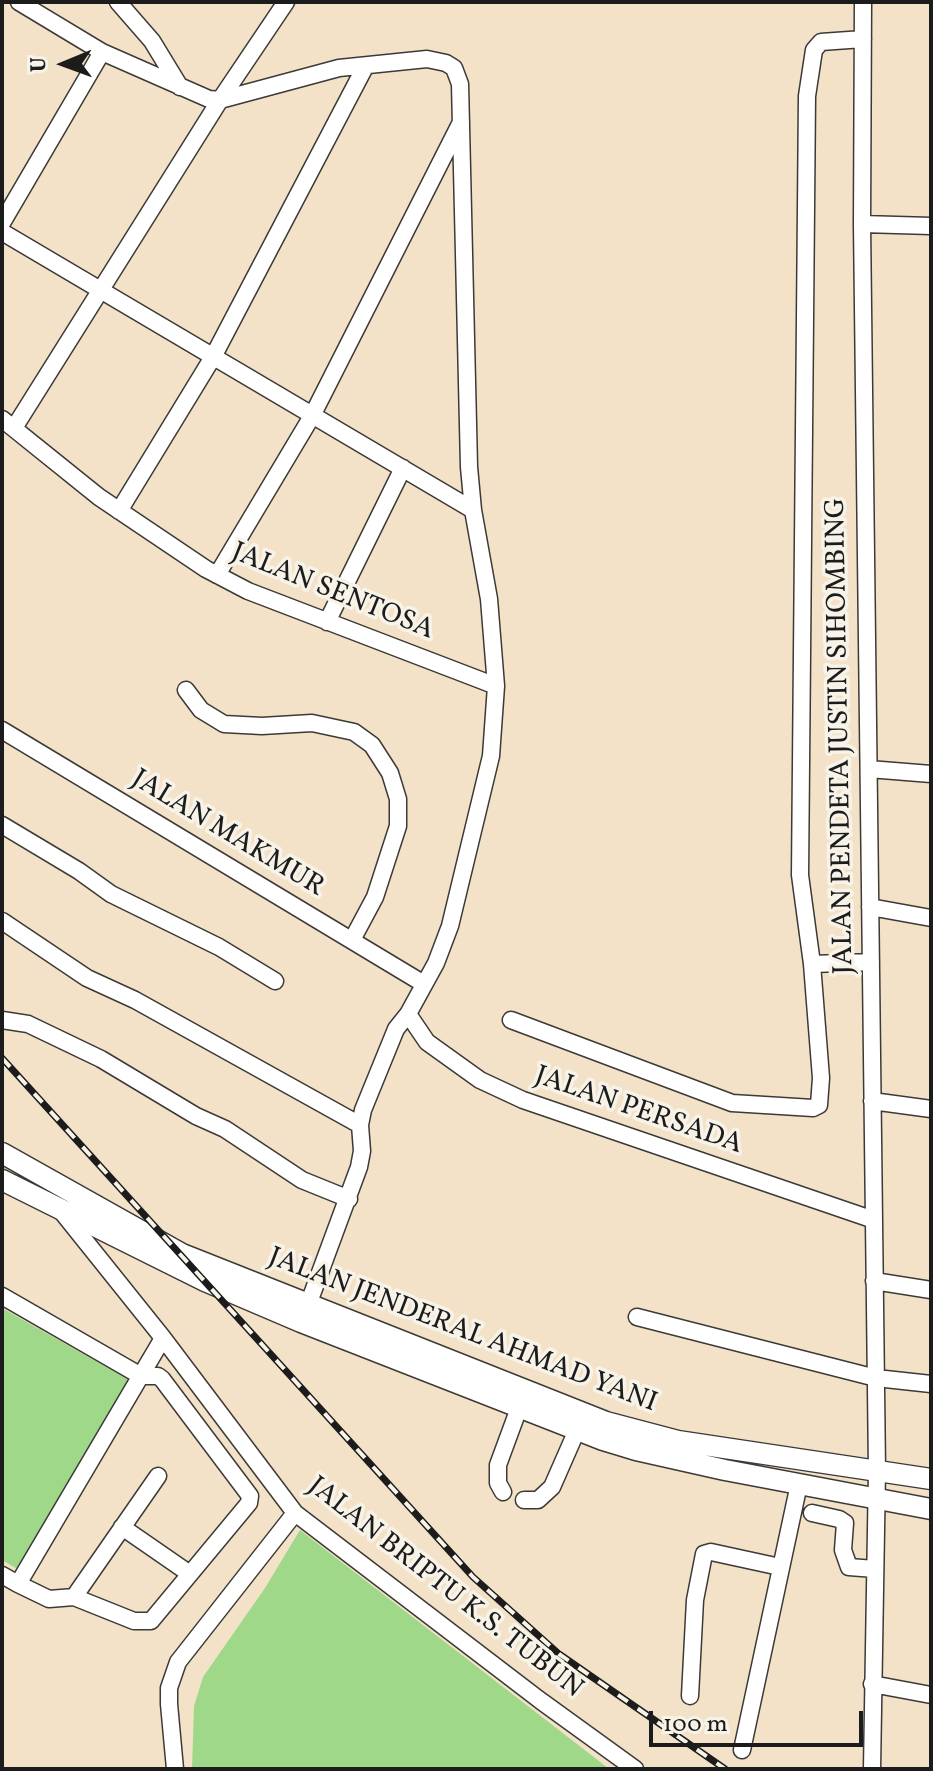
<!DOCTYPE html>
<html>
<head>
<meta charset="utf-8">
<style>
	body { margin:0 }
	#map { position:relative; width:933px; height:1771px; overflow:hidden; background:#f3e2c7; font-family:Vollkorn,serif }
	canvas { display:block }
	.frame { position:absolute; inset:0; border:4px solid #1c1c1c; pointer-events:none }
	.north { position:absolute; left:24px; top:24px; width:80px; height:80px; -webkit-text-stroke:6px #f7f3e8; paint-order:stroke; rotate:269deg; font-size:22px; font-weight:700; line-height:32px; text-align:center; color:#1c1c1c }
	.north::after { content:''; display:block; margin:auto; width:28px; height:36px; background:#1c1c1c; clip-path:polygon(50% 0,100% 100%,50% 72%,0 100%) }
	.scale { position:absolute; left:649px; top:1711px; width:214px; height:36px; box-sizing:border-box; border:4px solid #1c1c1c; border-top:0; padding-left:10px; font-size:24px; line-height:28px; white-space:nowrap; color:#1c1c1c; -webkit-text-stroke:6px #f7f3e8; paint-order:stroke }
</style>
</head>
<body>
<div id="map">
<canvas width="933" height="1771"></canvas>
<div class="frame"></div>
<div class="north">U</div>
<div class="scale">100 m</div>
</div>
<script>
const g = document.querySelector('canvas').getContext('2d');
g.lineJoin = 'round';
function paint(path, color) {
  g.fillStyle = color;
  g.fill(path, 'evenodd');
}
function poly(rows) {
  const path = new Path2D();
  for (const r of rows) {
    path.moveTo(r[0], r[1]);
    for (let i = 2; i < r.length; i += 2) path.lineTo(r[i], r[i + 1]);
  }
  return path;
}
function stroke(path, color, width, dash) {
  g.strokeStyle = color;
  g.lineWidth = width;
  g.lineCap = dash ? 'butt' : 'round';
  g.setLineDash(dash || []);
  g.stroke(path);
}
function drawText(font, color, halo, rows, align = 'center') {
  g.font = font + ' Vollkorn,serif';
  g.lineWidth = 7;
  g.setLineDash([]);
  g.textBaseline = 'middle';
  g.strokeStyle = halo;
  g.fillStyle = color;
  for (const [text, x, y, turn = 0] of rows) {
    g.save();
    g.translate(x, y);
    g.rotate((+turn || 0) * Math.PI / 180);
    g.textAlign = isNaN(turn) ? turn : align;
    if (halo) g.strokeText(text, 0, 0);
    g.fillText(text, 0, 0);
    g.restore();
  }
}
paint(poly([
	[2,1308,129,1380,19,1570,2,1560],
	[300,1530,608,1768,609,1769,192,1769,194,1706,203,1677,265,1588]
]), '#a0d88a');
const minor = poly([
	[19,2,102,52,209,99,220,100,339,68,427,59,446,63,454,68,460,84,469,467,473,510,489,599,496,686,491,756,450,926,436,963,408,1014,396,1029,363,1110,360,1125,362,1151,359,1167,308,1305],
	[118,2,152,41,180,87],
	[863,2,862,224,877,1470,872,1769],
	[2,223,102,52],
	[862,224,931,226],
	[2,232,473,510],
	[2,419,99,497,206,569,248,591,496,686],
	[14,428,220,100,286,2],
	[119,511,213,357,365,67],
	[217,575,312,416,461,122],
	[327,622,403,468],
	[186,690,201,710,224,724,262,726,312,723,354,732,372,745,390,773,398,799,398,826,375,897,352,940],
	[2,730,424,984],
	[869,769,931,774],
	[2,825,79,871,111,894,219,947,275,981],
	[870,907,931,918],
	[2,921,87,978,135,1000,360,1125],
	[812,964,800,875,807,96,814,50,821,42,863,39],
	[408,1014,427,1042,480,1080,523,1100,874,1220],
	[2,1020,28,1024,101,1059,196,1116,225,1129,302,1180,349,1199],
	[511,1020,732,1103,813,1108,819,1105,821,1078,812,964,871,962],
	[872,1101,931,1109],
	[62,1212,163,1338,295,1513,541,1701,635,1769],
	[874,1281,931,1290],
	[2,1296,141,1376,158,1376,162,1379,250,1496,249,1503,151,1621,134,1621,74,1597,49,1599,18,1584],
	[637,1317,876,1378,931,1384],
	[503,1492,498,1483,498,1465,519,1408],
	[524,1500,538,1500,552,1487,577,1430],
	[812,1513,839,1519,845,1523,843,1550,849,1567,875,1569],
	[122,1527,190,1574],
	[2,1575,18,1584,163,1338],
	[74,1597,158,1476],
	[872,1684,931,1695],
	[690,1696,695,1600,704,1554,711,1552,780,1567],
	[742,1750,799,1484],
	[175,1769,169,1704,169,1688,178,1662,295,1513]
]);
const major = poly([
	[2,1153,182,1254,606,1422,678,1441,931,1479],
	[2,1180,205,1281,301,1322,603,1440,636,1450,725,1470,931,1509]
]);
stroke(minor, '#3c3a36', 19);
stroke(major, '#3c3a36', 23);
stroke(minor, '#fff', 16);
stroke(major, '#fff', 20);
const rail = poly([
	[2,1058,473,1577,559,1654,725,1769]
]);
stroke(rail, '#1c1c1c', 7);
stroke(rail, '#f7f3e8', 4, [12]);
drawText('28px', '#1c1c1c', '#f7f3e8', [
	["JALAN SENTOSA",332,593,22],
	["JALAN PENDETA JUSTIN SIHOMBING",842,736,-91],
	["JALAN MAKMUR",227,835,31],
	["JALAN PERSADA",638,1112,19],
	["JALAN JENDERAL AHMAD YANI",462,1332,21],
	["JALAN BRIPTU K.S. TUBUN",444,1589,38]
]);
</script>
</body>
</html>
